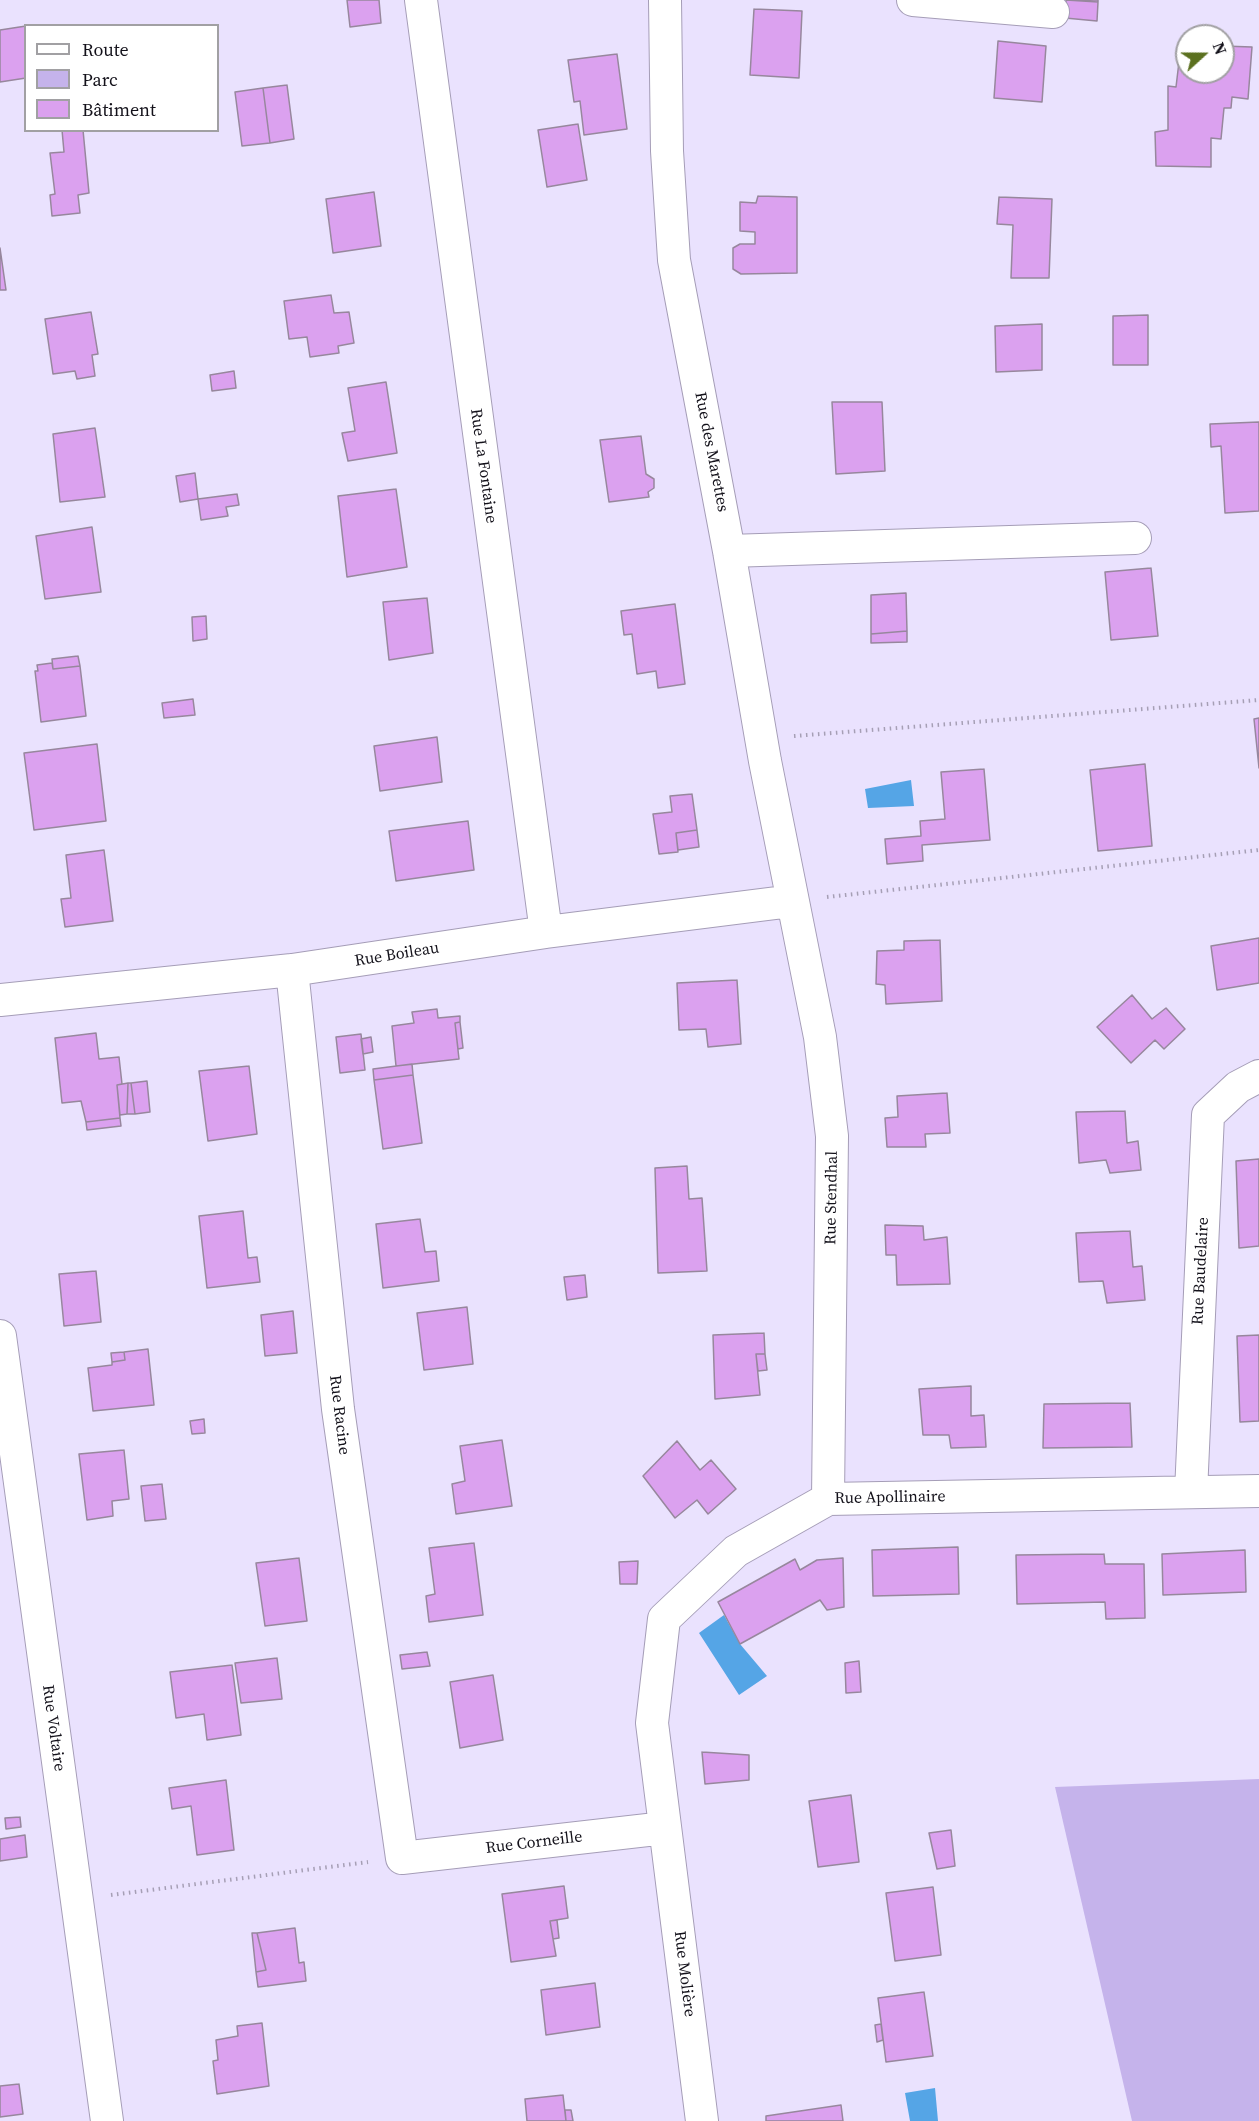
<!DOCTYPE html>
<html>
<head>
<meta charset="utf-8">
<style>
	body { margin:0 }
	#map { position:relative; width:1259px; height:2121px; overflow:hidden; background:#eae2fe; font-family:"Source Serif 4",serif }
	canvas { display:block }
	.legend { position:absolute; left:24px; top:24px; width:195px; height:108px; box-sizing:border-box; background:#fff; border:2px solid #a1a0a3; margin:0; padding:8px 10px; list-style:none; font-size:18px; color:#13111a }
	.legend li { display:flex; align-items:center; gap:12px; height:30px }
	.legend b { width:30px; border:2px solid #a1a0a3 }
	.north { position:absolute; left:1175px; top:24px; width:60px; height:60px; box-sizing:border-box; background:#fff; border:2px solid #a1a0a3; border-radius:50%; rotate:69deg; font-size:16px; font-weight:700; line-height:24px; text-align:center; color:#13111a }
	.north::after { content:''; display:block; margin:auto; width:21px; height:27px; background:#5b701f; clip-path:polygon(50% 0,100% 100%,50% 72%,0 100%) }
</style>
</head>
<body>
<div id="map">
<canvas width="1259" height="2121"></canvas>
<ul class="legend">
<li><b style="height:8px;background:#fff"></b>Route</li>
<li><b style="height:16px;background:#c5b3eb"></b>Parc</li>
<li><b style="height:16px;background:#dba1ef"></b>Bâtiment</li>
</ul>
<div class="north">N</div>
</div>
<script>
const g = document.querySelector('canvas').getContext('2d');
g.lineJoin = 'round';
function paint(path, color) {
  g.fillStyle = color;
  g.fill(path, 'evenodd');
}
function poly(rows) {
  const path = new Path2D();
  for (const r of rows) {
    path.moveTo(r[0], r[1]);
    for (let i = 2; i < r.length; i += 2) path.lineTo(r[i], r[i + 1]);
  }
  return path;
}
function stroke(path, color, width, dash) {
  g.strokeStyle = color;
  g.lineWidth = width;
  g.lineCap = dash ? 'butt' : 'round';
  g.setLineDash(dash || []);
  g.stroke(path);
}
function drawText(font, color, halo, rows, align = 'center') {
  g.font = font + ' "Source Serif 4",serif';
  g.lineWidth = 5;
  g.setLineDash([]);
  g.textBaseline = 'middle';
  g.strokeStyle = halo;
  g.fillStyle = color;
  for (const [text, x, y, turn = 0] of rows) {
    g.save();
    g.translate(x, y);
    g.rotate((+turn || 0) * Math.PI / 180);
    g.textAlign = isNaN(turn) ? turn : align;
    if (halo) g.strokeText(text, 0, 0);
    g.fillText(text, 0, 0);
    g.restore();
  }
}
paint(poly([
	[1259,1779,1259,2121,1132,2121,1055,1787]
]), '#c5b3eb');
paint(poly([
	[911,780,914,806,868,808,865,789],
	[724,1615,740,1644,767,1676,739,1695,699,1633],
	[935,2088,938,2121,910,2121,905,2093]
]), '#55a5e6');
const building = poly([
	[347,0,379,0,381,23,350,27,347,0],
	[1066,0,1098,2,1097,21,1065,18,1066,0],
	[1066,0,1098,0,1098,2,1066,0],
	[754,9,802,11,799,78,750,75,754,9],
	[26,26,26,78,0,82,0,30,26,26],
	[998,41,1046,46,1042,102,994,98,998,41],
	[1181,45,1187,45,1187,72,1223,72,1223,46,1252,47,1248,99,1232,97,1231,108,1224,108,1221,139,1211,138,1211,167,1156,166,1155,132,1168,130,1168,86,1176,87,1181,45],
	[617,54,627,129,584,135,580,101,574,102,568,60,617,54],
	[287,85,294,139,270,143,263,88,287,85],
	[263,88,270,143,242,146,235,92,263,88],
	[578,124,587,180,547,187,538,130,578,124],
	[62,130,83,130,89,193,78,195,80,213,52,216,50,195,55,194,50,153,64,152,62,130],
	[374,192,381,246,333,253,326,199,374,192],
	[758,196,797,197,797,273,741,274,733,269,733,248,740,244,755,244,755,232,740,231,740,202,756,203,758,196],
	[999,197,1052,199,1049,278,1011,278,1013,225,997,224,999,197],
	[0,248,6,290,0,290,0,248],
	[331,295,334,313,349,312,354,343,338,346,339,353,310,357,307,337,289,339,284,301,331,295],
	[91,312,98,354,92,355,95,376,77,379,75,371,53,374,45,319,91,312],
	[1148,315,1148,365,1113,365,1113,316,1148,315],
	[1042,324,1042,370,996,372,995,326,1042,324],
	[234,371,236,388,212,391,210,375,234,371],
	[386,382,397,453,348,461,342,433,355,431,348,388,386,382],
	[832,402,882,402,885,471,836,474,832,402],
	[1259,422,1259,511,1225,513,1221,446,1211,447,1210,424,1259,422],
	[95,428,105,497,60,502,53,434,95,428],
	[641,436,646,474,654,479,654,488,648,492,649,497,609,502,600,440,641,436],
	[195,473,198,499,180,502,176,476,195,473],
	[396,489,407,567,347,577,338,496,396,489],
	[237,494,239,505,226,507,228,516,201,520,198,499,237,494],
	[92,527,101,592,45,599,36,536,92,527],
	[1151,568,1158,636,1111,640,1105,572,1151,568],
	[906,593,907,631,871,634,871,595,906,593],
	[427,598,433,653,389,660,383,602,427,598],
	[675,604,685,684,658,688,656,671,637,674,632,634,624,635,621,611,675,604],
	[206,616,207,639,193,641,192,617,206,616],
	[907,631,907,642,871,643,871,634,907,631],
	[78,656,80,666,53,669,52,659,78,656],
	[52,663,53,669,80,666,86,716,41,722,35,671,38,671,37,665,52,663],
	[193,699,195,715,164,718,162,703,193,699],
	[1259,718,1259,768,1254,719,1259,718],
	[437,737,442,782,380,791,374,746,437,737],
	[97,744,106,821,34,830,24,753,97,744],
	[1145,764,1152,846,1098,851,1090,770,1145,764],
	[984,769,990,840,922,845,923,861,887,864,885,839,921,836,920,821,945,819,941,772,984,769],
	[692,794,697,830,676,833,678,852,659,854,653,814,672,812,670,796,692,794],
	[468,821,474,870,396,881,389,831,468,821],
	[697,830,699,847,678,850,676,833,697,830],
	[104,850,113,921,65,927,61,899,71,898,66,855,104,850],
	[1259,938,1259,983,1217,990,1211,946,1259,938],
	[940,940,942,1001,886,1004,885,985,876,984,877,951,904,950,904,941,940,940],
	[737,980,741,1044,708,1047,706,1029,679,1030,677,983,737,980],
	[1132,995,1152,1019,1166,1008,1185,1029,1164,1049,1155,1040,1131,1063,1097,1027,1132,995],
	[437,1009,438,1018,460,1016,460,1022,455,1023,459,1059,396,1066,392,1026,414,1023,412,1012,437,1009],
	[460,1022,463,1048,458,1049,455,1023,460,1022],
	[96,1033,99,1059,119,1057,122,1084,117,1085,120,1118,86,1122,81,1101,62,1103,55,1038,96,1033],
	[361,1034,365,1070,340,1073,336,1037,361,1034],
	[371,1037,373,1052,363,1054,361,1039,371,1037],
	[412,1064,413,1075,374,1080,373,1069,412,1064],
	[249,1066,257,1134,208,1141,199,1071,249,1066],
	[413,1075,422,1143,383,1149,374,1080,413,1075],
	[147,1081,150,1112,135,1114,131,1083,147,1081],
	[128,1083,131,1083,135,1114,127,1114,128,1083],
	[128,1083,127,1114,120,1115,117,1085,128,1083],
	[947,1093,950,1133,925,1134,926,1147,887,1147,885,1118,898,1117,897,1096,947,1093],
	[1125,1111,1127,1143,1138,1141,1141,1170,1110,1173,1106,1160,1079,1163,1076,1112,1125,1111],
	[120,1118,121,1126,87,1130,86,1122,120,1118],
	[1259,1159,1259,1246,1239,1248,1236,1161,1259,1159],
	[687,1166,689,1199,702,1198,707,1271,658,1273,655,1168,687,1166],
	[243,1211,248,1258,257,1257,260,1282,207,1288,199,1216,243,1211],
	[420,1219,425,1252,436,1251,439,1281,383,1288,376,1224,420,1219],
	[885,1225,923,1226,924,1240,947,1237,950,1284,897,1285,896,1255,886,1255,885,1225],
	[1130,1231,1133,1267,1142,1266,1145,1300,1107,1303,1103,1281,1079,1282,1076,1233,1130,1231],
	[96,1271,101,1322,64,1326,59,1274,96,1271],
	[585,1275,587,1297,567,1300,564,1277,585,1275],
	[467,1307,473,1364,424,1370,417,1313,467,1307],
	[293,1311,297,1353,265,1356,261,1315,293,1311],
	[764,1333,765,1354,756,1354,760,1395,715,1399,713,1335,764,1333],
	[1259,1335,1259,1421,1240,1422,1237,1336,1259,1335],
	[148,1349,154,1405,93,1411,88,1368,112,1365,112,1362,125,1360,124,1352,148,1349],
	[124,1352,125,1360,112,1362,111,1353,124,1352],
	[756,1354,765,1354,767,1370,758,1371,756,1354],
	[971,1386,971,1416,984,1415,986,1447,951,1448,949,1435,923,1435,919,1389,971,1386],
	[1130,1403,1132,1447,1043,1448,1044,1404,1130,1403],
	[204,1419,205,1433,192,1434,190,1421,204,1419],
	[502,1440,512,1506,456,1514,452,1484,465,1481,460,1446,502,1440],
	[677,1441,700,1470,711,1460,736,1489,708,1514,697,1500,675,1518,643,1476,677,1441],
	[124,1450,129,1499,112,1501,113,1516,87,1520,79,1454,124,1450],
	[162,1484,166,1519,145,1521,141,1486,162,1484],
	[474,1543,483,1615,429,1622,426,1596,435,1594,429,1548,474,1543],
	[958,1547,959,1594,873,1596,872,1550,958,1547],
	[1245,1550,1246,1592,1163,1595,1162,1554,1245,1550],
	[1104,1554,1105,1564,1144,1564,1145,1618,1106,1619,1105,1602,1017,1604,1016,1555,1104,1554],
	[299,1558,307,1621,265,1626,256,1563,299,1558],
	[843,1558,844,1607,827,1610,820,1600,740,1644,718,1602,795,1559,800,1570,817,1560,843,1558],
	[638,1561,637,1584,620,1584,619,1562,638,1561],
	[427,1652,430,1666,402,1669,400,1655,427,1652],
	[277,1658,282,1699,241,1703,235,1663,277,1658],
	[859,1661,861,1692,846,1693,845,1663,859,1661],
	[232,1665,241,1735,207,1740,204,1714,176,1718,170,1672,232,1665],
	[493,1675,503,1740,460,1748,450,1682,493,1675],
	[702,1752,749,1755,749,1780,705,1784,702,1752],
	[226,1780,234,1850,197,1855,191,1806,172,1809,169,1788,226,1780],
	[851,1795,859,1862,818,1867,809,1801,851,1795],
	[20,1817,21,1827,6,1829,5,1818,20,1817],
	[951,1830,955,1866,937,1869,929,1833,951,1830],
	[25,1835,27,1857,0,1861,0,1839,25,1835],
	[564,1886,568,1918,550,1921,556,1956,511,1962,502,1894,564,1886],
	[933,1887,941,1955,895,1961,886,1893,933,1887],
	[557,1920,559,1938,553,1939,550,1921,557,1920],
	[295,1928,299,1963,304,1962,306,1981,258,1987,256,1972,266,1970,257,1933,295,1928],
	[252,1933,257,1933,266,1970,256,1972,252,1933],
	[595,1983,600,2027,546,2035,541,1990,595,1983],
	[924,1992,933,2056,886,2062,878,1998,924,1992],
	[262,2023,269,2086,217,2094,213,2061,218,2060,216,2040,238,2036,237,2026,262,2023],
	[881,2024,883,2040,877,2042,875,2025,881,2024],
	[19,2084,23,2114,0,2117,0,2086,19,2084],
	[563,2095,566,2121,527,2121,525,2099,563,2095],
	[841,2105,843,2121,766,2121,766,2116,841,2105],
	[565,2110,571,2110,573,2121,566,2121,565,2110]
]);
paint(building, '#dba1ef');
stroke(building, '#97879d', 1.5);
const minor = poly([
	[421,0,546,932],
	[665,0,667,151,674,260,729,551,765,761,820,1037,832,1136,828,1499],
	[913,0,1053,12],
	[729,551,1135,538],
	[292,970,338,1409,402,1858,665,1828],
	[0,1000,292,970,546,932,792,901],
	[0,1336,107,2121],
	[1191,1492,1208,1115,1238,1087,1259,1076],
	[702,2121,652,1723,664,1619,736,1551,828,1499,1259,1491]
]);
stroke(minor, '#a59db7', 34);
stroke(poly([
	[794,736,1259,700],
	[827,897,1259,850],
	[111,1895,368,1862]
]), '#a69fb5', 4, [1.5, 4.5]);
stroke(minor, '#fff', 32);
drawText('16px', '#13111a', '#fff', [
	["Rue des Marettes",711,452,79],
	["Rue La Fontaine",483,466,82],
	["Rue Boileau",397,955,-9],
	["Rue Stendhal",832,1198,-89],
	["Rue Baudelaire",1201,1271,-87],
	["Rue Racine",339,1415,83],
	["Rue Apollinaire",890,1498,-1],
	["Rue Voltaire",53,1728,82],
	["Rue Corneille",534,1843,-7],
	["Rue Molière",684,1974,83]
]);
</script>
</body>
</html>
